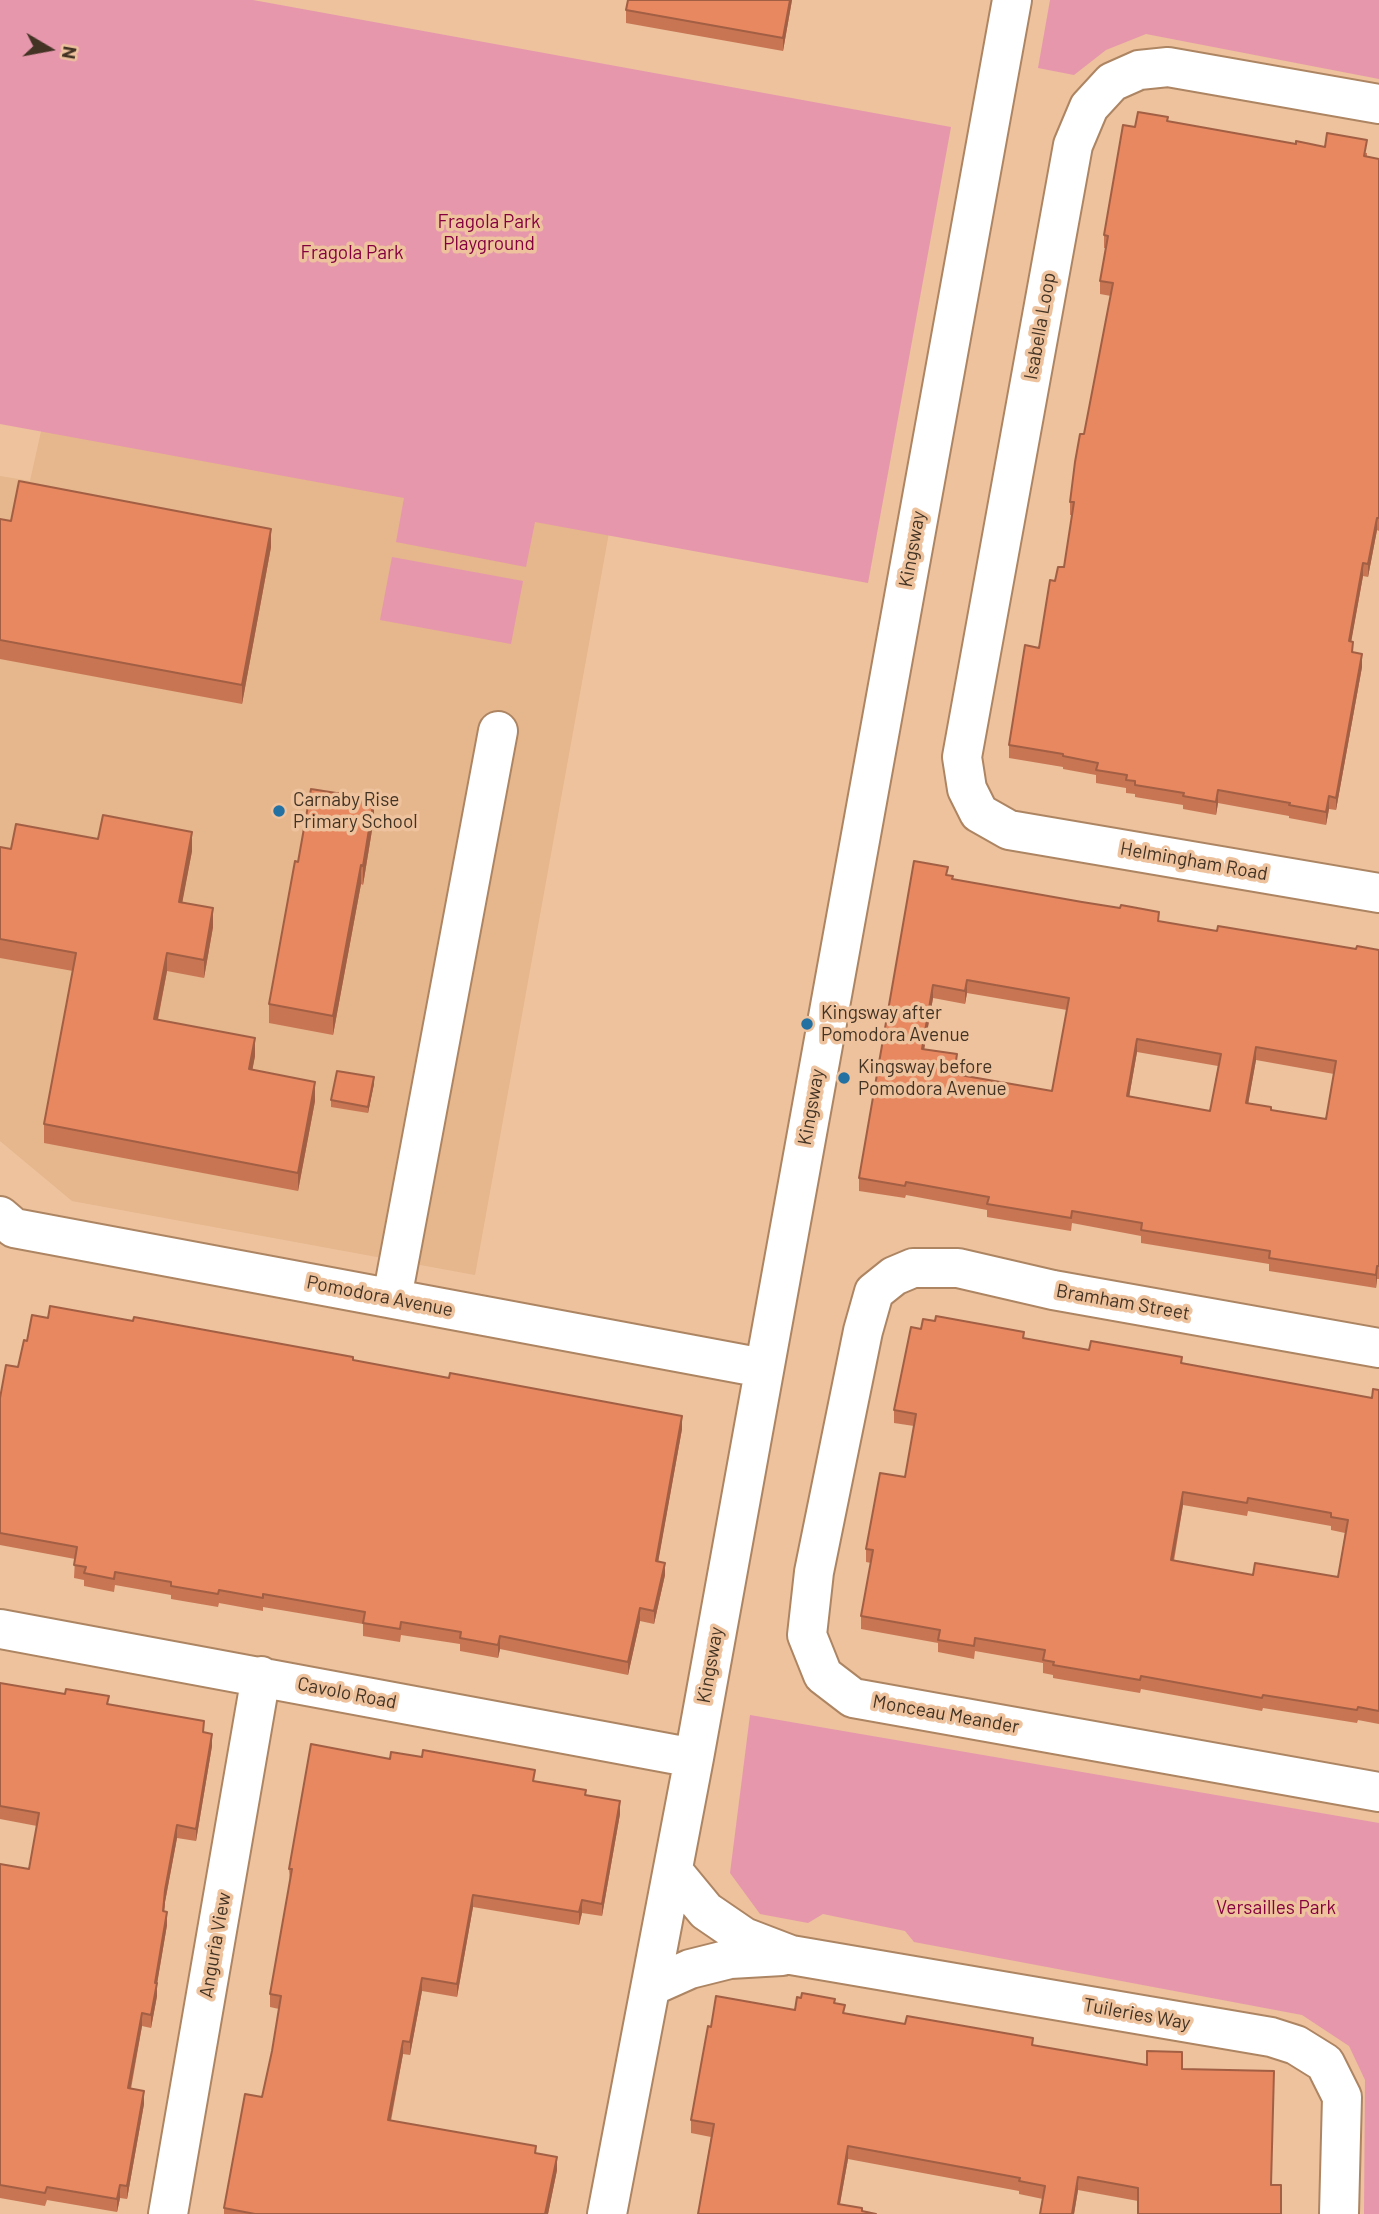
<!DOCTYPE html>
<html>
<head>
<meta charset="utf-8">
<style>
	body { margin:0 }
	#map { position:relative; width:1379px; height:2214px; overflow:hidden; background:#edc29d; font-family:Barlow,sans-serif }
	canvas { display:block }
	.north { position:absolute; left:14px; top:14px; width:70px; height:70px; -webkit-text-stroke:5px #edc29d; paint-order:stroke; rotate:100deg; font-size:19px; font-weight:700; line-height:28px; text-align:center; color:#433324 }
	.north::after { content:''; display:block; margin:auto; width:24px; height:32px; background:#433324; clip-path:polygon(50% 0,100% 100%,50% 72%,0 100%) }
</style>
</head>
<body>
<div id="map">
<canvas width="1379" height="2214"></canvas>
<div class="north">N</div>
</div>
<script>
const g = document.querySelector('canvas').getContext('2d');
g.lineJoin = 'round';
function paint(path, color) {
  g.fillStyle = color;
  g.fill(path, 'evenodd');
}
function poly(rows) {
  const path = new Path2D();
  for (const r of rows) {
    path.moveTo(r[0], r[1]);
    for (let i = 2; i < r.length; i += 2) path.lineTo(r[i], r[i + 1]);
  }
  return path;
}
function stroke(path, color, width, dash) {
  g.strokeStyle = color;
  g.lineWidth = width;
  g.lineCap = dash ? 'butt' : 'round';
  g.setLineDash(dash || []);
  g.stroke(path);
}
function drawText(font, color, halo, rows, align = 'center') {
  g.font = font + ' Barlow,sans-serif';
  g.lineWidth = 7;
  g.setLineDash([]);
  g.textBaseline = 'middle';
  g.strokeStyle = halo;
  g.fillStyle = color;
  for (const [text, x, y, turn = 0] of rows) {
    g.save();
    g.translate(x, y);
    g.rotate((+turn || 0) * Math.PI / 180);
    g.textAlign = isNaN(turn) ? turn : align;
    if (halo) g.strokeText(text, 0, 0);
    g.fillText(text, 0, 0);
    g.restore();
  }
}
paint(poly([
	[46,409,619,477,475,1275,72,1201,0,1141,0,476,30,481]
]), '#e6b68c');
paint(poly([
	[0,0,253,0,951,127,868,583,535,522,526,567,396,542,404,498,0,424],
	[1050,0,1379,0,1379,79,1146,34,1106,50,1074,75,1038,68],
	[392,557,523,581,511,644,380,620],
	[750,1715,1379,1823,1379,2214,1364,2214,1365,2080,1349,2046,1302,2015,914,1942,905,1931,823,1914,808,1923,760,1914,730,1873]
]), '#e697ac');
const minor = poly([
	[1379,104,1168,67,1139,70,1112,82,1089,107,1073,145,962,757,967,789,979,813,1009,830,1379,893],
	[0,1216,14,1228,763,1368],
	[392,1298,498,731],
	[1379,1348,1053,1290,958,1268,913,1268,894,1276,874,1292,863,1331,814,1572,807,1635,823,1675,853,1698,1379,1792],
	[0,1629,694,1758],
	[673,1871,706,1911,744,1937,791,1955,1271,2037,1296,2045,1325,2063,1342,2097,1339,2214],
	[652,1986,690,1969,730,1959,782,1956],
	[168,2214,261,1676],
	[607,2214,694,1758,1012,0]
]);
stroke(minor, '#ad8563', 42);
stroke(minor, '#fff', 38);
paint(poly([
	[792,0,783,51,626,23,626,10],
	[1168,121,1296,144,1325,147,1367,153,1367,156,1379,159,1379,531,1377,530,1368,577,1363,576,1351,641,1353,653,1362,667,1336,810,1329,809,1326,825,1289,818,1289,816,1218,803,1216,815,1183,809,1183,805,1135,797,1135,794,1126,793,1126,788,1096,783,1096,775,1063,769,1063,767,1009,758,1009,745,1039,648,1055,581,1064,567,1072,515,1070,515,1070,502,1084,434,1111,296,1100,294,1100,281,1106,248,1104,248,1104,235,1135,127],
	[0,519,11,521,271,547,242,704,0,659],
	[374,818,363,885,361,884,333,1035,269,1023,269,1004,298,862],
	[98,839,192,851,182,902,213,927,204,978,167,971,158,1020,255,1056,252,1070,315,1101,298,1191,44,1143,44,1124,73,971,0,958,0,847,11,849],
	[948,875,953,879,1159,921,1217,931,1356,949,1379,950,1379,1279,1377,1279,1376,1288,1269,1271,1269,1264,1141,1243,1141,1236,1072,1223,1071,1231,987,1217,987,1210,906,1195,905,1198,859,1191,859,1178],
	[967,993,1067,1010,1052,1091,956,1074,957,1067,924,1049,933,998,965,1004],
	[1137,1052,1218,1066,1210,1111,1129,1097],
	[1256,1060,1334,1074,1326,1119,1271,1110,1248,1103],
	[374,1084,368,1113,331,1107,331,1100],
	[48,1318,353,1360,682,1429,658,1561,665,1575,654,1624,640,1621,628,1675,500,1649,498,1658,460,1651,460,1644,401,1635,400,1642,363,1636,363,1624,263,1607,263,1611,219,1603,218,1607,171,1599,171,1595,115,1585,114,1592,84,1586,84,1580,74,1578,75,1559,0,1545,0,1398,18,1367,27,1341],
	[935,1321,1024,1339,1089,1350,1182,1364,1372,1398,1379,1390,1379,1724,1358,1720,1357,1723,1263,1708,1262,1711,1141,1689,1140,1693,1053,1678,1053,1675,1043,1673,1043,1663,975,1651,974,1659,938,1652,938,1643,861,1629,861,1616,871,1563,866,1562,866,1549,905,1477,914,1426,894,1423,894,1410,921,1329],
	[1183,1505,1247,1516,1248,1511,1331,1526,1331,1530,1345,1533,1338,1577,1253,1575,1174,1561],
	[0,1683,109,1704,204,1732,212,1746,196,1841,177,1838,165,1902,164,1911,167,1925,157,1983,157,1996,151,2028,142,2026,131,2089,144,2104,127,2199,120,2198,117,2212,47,2200,45,2206,0,2198,0,1864,29,1869,37,1826,0,1819],
	[390,1759,535,1782,586,1795,620,1814,602,1916,582,1913,579,1925,473,1907,457,1997,422,1991,410,2055,403,2054,391,2121,536,2153,557,2170,548,2214,224,2214,224,2208,262,2097,272,2051,279,2009,270,2007,270,1994,290,1882,289,1869],
	[835,2003,845,2014,1147,2065,1182,2052,1138,2201,1078,2190,1074,2214,1040,2214,1043,2199,1019,2194,1019,2191,848,2159,840,2204,698,2214,711,2137,691,2133,691,2120,711,2027]
]), '#c87553');
paint(poly([
	[790,0,792,0,783,51,783,38],
	[1377,518,1377,530,1368,577,1368,564],
	[271,529,271,547,242,704,242,685],
	[1363,563,1363,576,1349,654,1349,641],
	[1362,654,1362,667,1336,810,1336,798],
	[1218,790,1218,803,1216,815,1216,802],
	[1329,796,1329,809,1326,825,1326,812],
	[374,799,374,818,363,885,363,866],
	[192,832,192,851,179,920,179,902],
	[361,865,361,884,333,1035,333,1016],
	[213,908,213,927,204,978,204,960],
	[167,953,167,971,154,1038,154,1019],
	[967,980,967,993,965,1004,965,991],
	[933,985,933,998,922,1062,922,1049],
	[255,1038,255,1056,249,1088,249,1069],
	[1137,1039,1137,1052,1127,1109,1127,1096],
	[1256,1047,1256,1060,1246,1116,1246,1103],
	[957,1054,957,1067,954,1087,954,1074],
	[374,1077,374,1084,368,1113,368,1107],
	[315,1082,315,1101,298,1191,298,1173],
	[1377,1266,1377,1279,1376,1288,1376,1275],
	[682,1416,682,1429,656,1574,656,1561],
	[1183,1492,1183,1505,1171,1573,1171,1560],
	[665,1563,665,1575,654,1624,654,1611],
	[640,1608,640,1621,628,1675,628,1662],
	[500,1636,500,1649,498,1658,498,1645],
	[212,1734,212,1746,196,1841,196,1829],
	[620,1801,620,1814,602,1916,602,1904],
	[177,1825,177,1838,165,1902,163,1924,163,1911,165,1890],
	[473,1895,473,1907,457,1997,457,1984],
	[582,1900,582,1913,579,1925,579,1912],
	[167,1912,167,1925,155,1996,155,1983],
	[422,1978,422,1991,410,2055,410,2042],
	[157,1983,157,1996,151,2028,151,2015],
	[142,2013,142,2026,128,2101,128,2088],
	[403,2041,403,2054,388,2133,388,2120],
	[144,2091,144,2104,127,2199,127,2186],
	[848,2146,848,2159,838,2214,838,2204],
	[557,2157,557,2170,548,2214,545,2214],
	[1078,2177,1078,2190,1074,2214,1072,2214],
	[120,2185,120,2198,117,2212,117,2199]
]), '#a25f44');
const building = poly([
	[628,0,790,0,783,38,626,10,628,0],
	[1138,112,1168,117,1167,121,1296,144,1296,141,1325,147,1327,133,1367,140,1364,156,1379,159,1379,518,1377,518,1368,564,1363,563,1349,641,1353,642,1352,652,1362,654,1336,798,1329,796,1326,812,1289,805,1290,803,1218,790,1216,802,1183,796,1184,793,1135,785,1135,781,1126,780,1127,775,1096,770,1098,763,1063,756,1063,754,1009,745,1025,645,1039,648,1050,580,1055,581,1058,567,1064,567,1074,502,1070,502,1075,462,1080,434,1084,434,1113,283,1100,281,1108,236,1104,235,1123,125,1135,127,1138,112],
	[19,481,271,529,242,685,0,640,0,519,11,521,19,481],
	[311,789,374,799,363,866,361,865,333,1016,269,1004,295,861,298,862,311,789],
	[103,815,192,832,179,902,213,908,204,960,167,953,154,1019,255,1038,249,1069,315,1082,298,1173,44,1124,76,953,0,939,0,847,11,849,16,824,98,839,103,815],
	[914,861,948,867,946,875,953,876,952,879,1082,902,1120,908,1121,905,1159,912,1158,921,1217,931,1218,926,1356,949,1357,946,1379,950,1379,1266,1377,1266,1376,1275,1269,1258,1270,1251,1141,1230,1142,1223,1072,1211,1071,1218,987,1204,989,1197,906,1182,905,1186,859,1178,914,861],
	[967,980,1069,998,1052,1091,954,1074,957,1054,922,1049,933,985,965,991,967,980],
	[1137,1039,1221,1054,1210,1111,1127,1096,1137,1039],
	[1256,1047,1336,1061,1326,1119,1271,1110,1271,1107,1246,1103,1256,1047],
	[337,1071,374,1077,368,1107,331,1100,337,1071],
	[50,1306,133,1321,134,1317,353,1357,353,1360,449,1378,450,1373,682,1416,656,1561,665,1563,654,1611,640,1608,628,1662,500,1636,498,1645,460,1638,461,1632,401,1622,400,1629,363,1623,365,1612,263,1594,263,1598,219,1590,218,1594,171,1586,171,1582,115,1572,114,1579,84,1573,86,1567,74,1565,77,1547,0,1533,0,1398,6,1365,18,1367,24,1340,27,1341,32,1315,48,1318,50,1306],
	[936,1316,1024,1332,1023,1338,1089,1350,1091,1341,1182,1357,1181,1363,1372,1398,1373,1389,1379,1390,1379,1711,1358,1707,1357,1710,1263,1695,1262,1698,1141,1676,1140,1680,1053,1665,1054,1662,1043,1660,1045,1650,975,1638,974,1646,938,1640,940,1630,861,1616,873,1550,866,1549,880,1473,905,1477,916,1414,894,1410,911,1327,921,1329,923,1319,935,1321,936,1316],
	[1183,1492,1247,1503,1248,1498,1331,1513,1331,1517,1348,1520,1338,1577,1255,1563,1253,1575,1171,1560,1183,1492],
	[0,1683,65,1694,66,1689,109,1696,107,1704,204,1721,203,1732,212,1734,196,1829,177,1825,165,1890,163,1911,167,1912,155,1983,157,1983,151,2015,142,2013,128,2088,144,2091,127,2186,120,2185,117,2199,47,2187,45,2193,0,2185,0,1864,29,1869,39,1813,0,1806,0,1683],
	[311,1744,390,1759,391,1752,422,1757,423,1750,535,1770,533,1781,586,1790,585,1795,620,1801,602,1904,582,1900,579,1912,473,1895,457,1984,422,1978,410,2042,403,2041,388,2120,536,2146,535,2153,557,2157,545,2214,255,2214,224,2208,245,2094,262,2097,272,2051,281,1996,270,1994,292,1869,289,1869,311,1744],
	[802,1993,835,1999,834,2003,845,2005,843,2013,905,2024,907,2016,1033,2038,1032,2045,1147,2065,1147,2051,1182,2052,1182,2069,1274,2071,1271,2185,1281,2185,1281,2214,1138,2214,1138,2188,1078,2177,1072,2214,1040,2214,1045,2186,1019,2181,1020,2178,848,2146,838,2204,862,2208,862,2211,876,2214,698,2214,714,2124,691,2120,708,2026,711,2027,716,1996,795,2010,797,1997,801,1998,802,1993]
]);
paint(building, '#e88861');
stroke(building, '#a25f44', 2);
for (const [x, y, r, color] of [
	[279,811,7,"#2371a3"],
	[807,1024,7,"#2371a3"],
	[844,1078,7,"#2371a3"]
]) {
  const dot = new Path2D();
  dot.arc(x, y, r, 0, 2 * Math.PI);
  g.fillStyle = color;
  g.fill(dot);
  stroke(dot, '#edc29d', 2.5);
}
drawText('19px', '#84003f', '#edc29d', [
	["Fragola Park",489,222],
	["Playground",489,244],
	["Fragola Park",352,253],
	["Versailles Park",1276,1908]
]);
drawText('19px', '#433324', '#edc29d', [
	["Isabella Loop",1040,326,-80],
	["Kingsway",912,549,-80],
	["Helmingham Road",1194,861,10],
	["Kingsway",811,1107,-80],
	["Pomodora Avenue",380,1296,11],
	["Bramham Street",1123,1302,10],
	["Kingsway",710,1665,-80],
	["Cavolo Road",347,1693,11],
	["Monceau Meander",946,1714,10],
	["Anguria View",215,1945,-80],
	["Tuileries Way",1137,2014,10]
]);
drawText('19px', '#433324', '#edc29d', [
	["Carnaby Rise",293,800],
	["Primary School",293,822],
	["Kingsway after",821,1013],
	["Pomodora Avenue",821,1035],
	["Kingsway before",858,1067],
	["Pomodora Avenue",858,1089]
], 'left');
</script>
</body>
</html>
